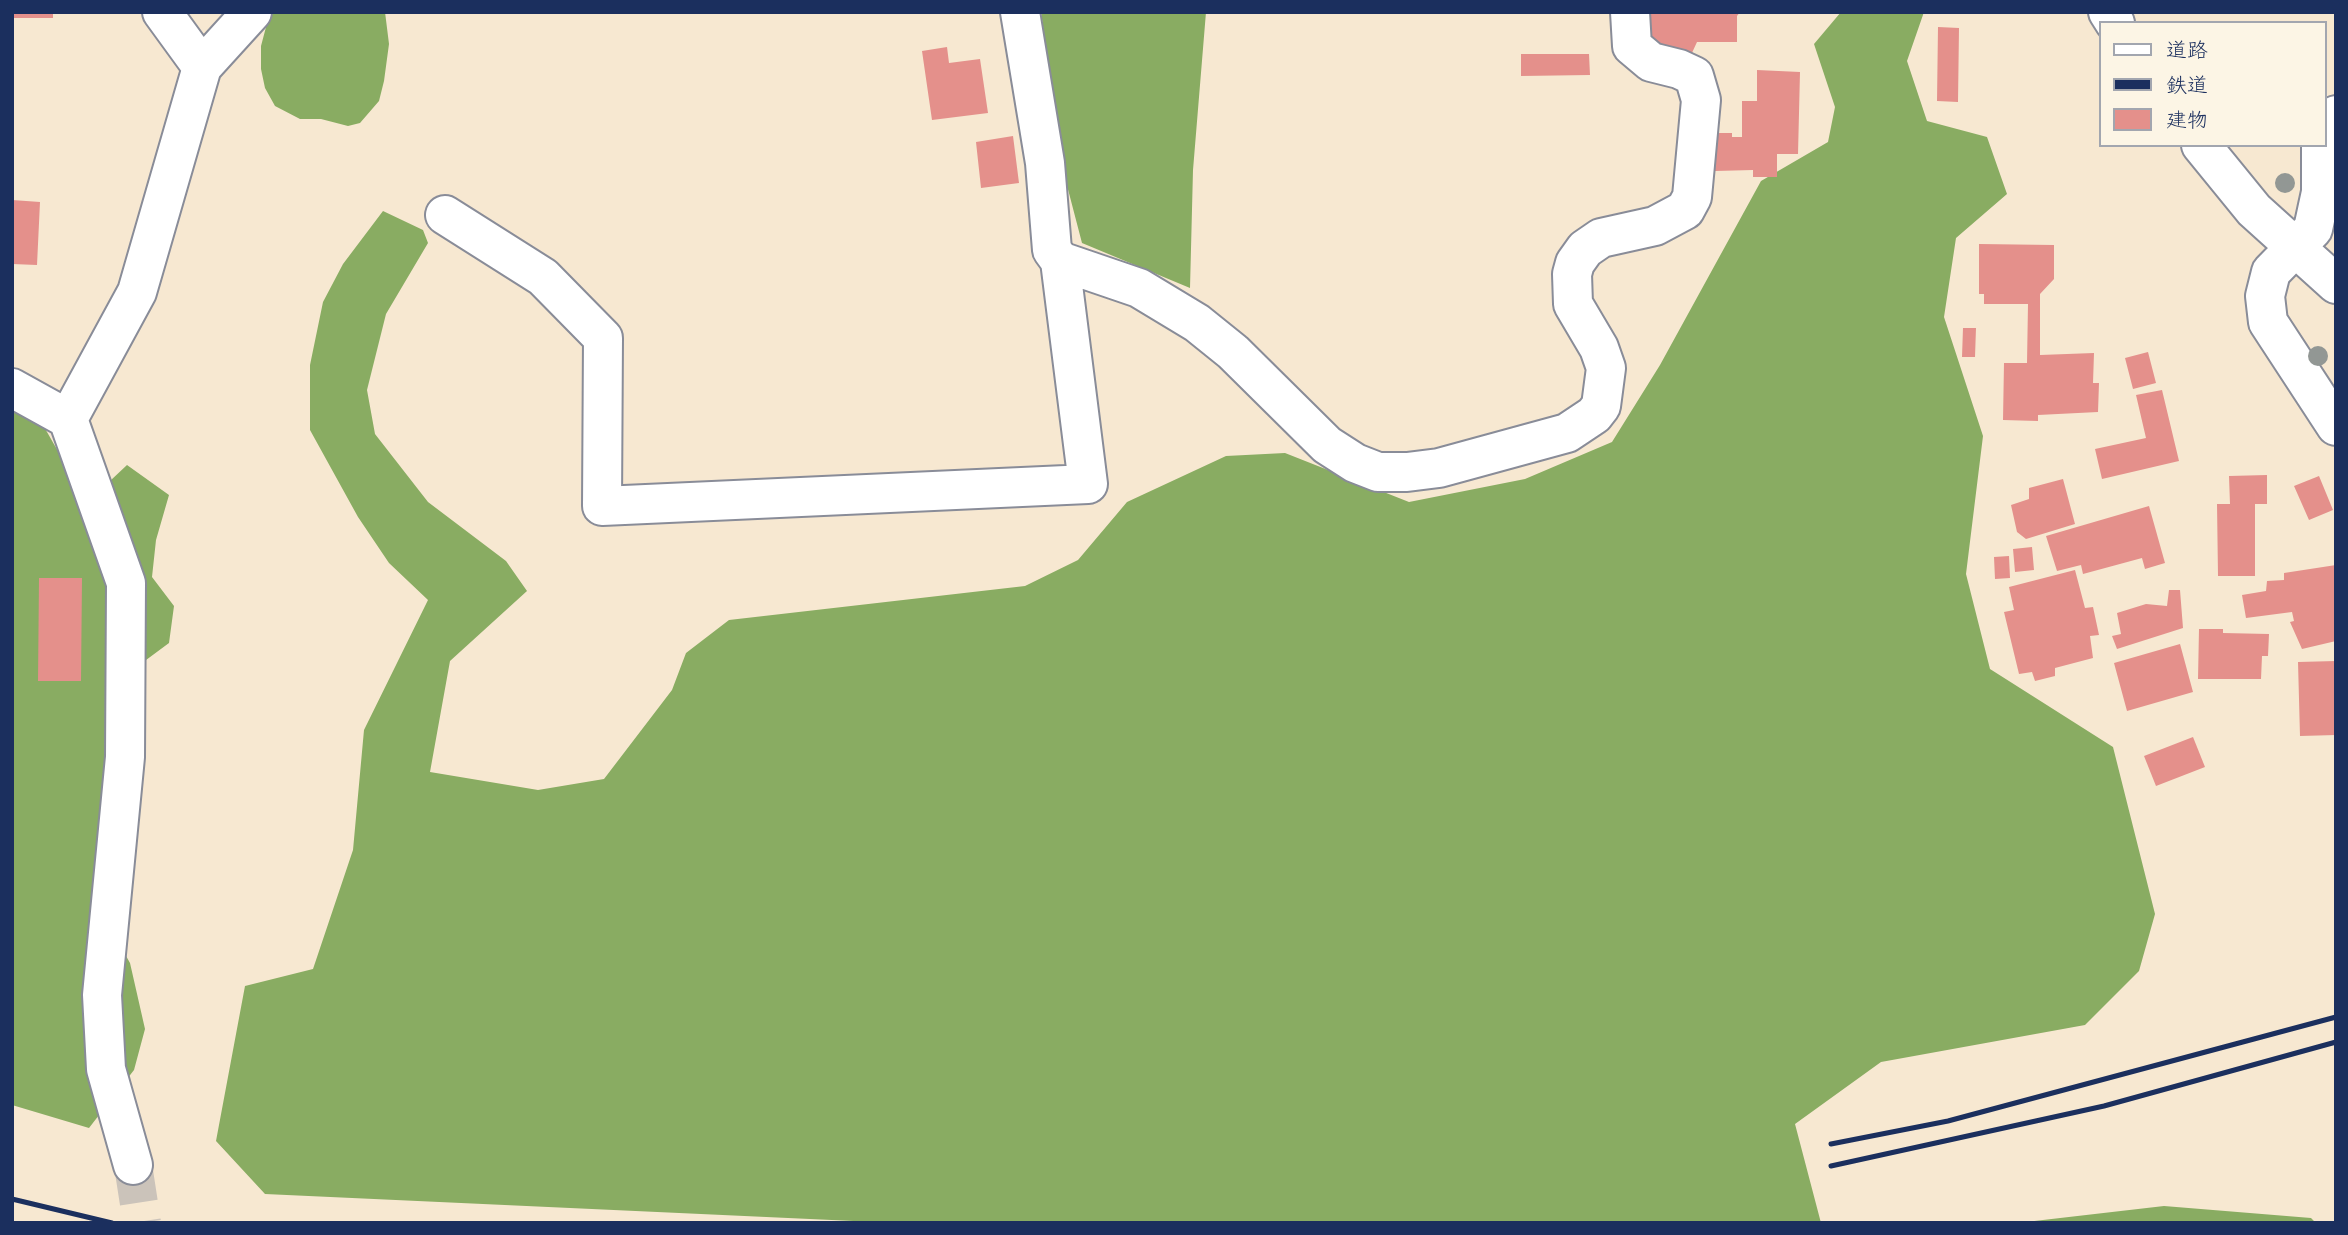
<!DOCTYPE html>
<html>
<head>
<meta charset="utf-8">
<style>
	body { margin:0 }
	#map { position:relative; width:2348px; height:1235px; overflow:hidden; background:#f7e8d1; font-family:Sriracha,"Klee One",sans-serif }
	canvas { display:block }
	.frame { position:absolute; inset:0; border:14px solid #1b2f5e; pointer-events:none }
	.legend { position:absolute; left:2099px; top:21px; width:228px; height:126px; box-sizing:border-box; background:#fcf5e5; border:2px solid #a2a6af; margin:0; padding:9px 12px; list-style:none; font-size:21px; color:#1b2f5e }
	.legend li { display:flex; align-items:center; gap:14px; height:35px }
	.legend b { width:35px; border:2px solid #a2a6af }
</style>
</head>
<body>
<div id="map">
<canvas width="2348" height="1235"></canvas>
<div class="frame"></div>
<ul class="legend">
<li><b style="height:9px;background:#fff"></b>道路</li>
<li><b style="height:9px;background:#1b2f5e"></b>鉄道</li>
<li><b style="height:19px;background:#e4908b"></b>建物</li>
</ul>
</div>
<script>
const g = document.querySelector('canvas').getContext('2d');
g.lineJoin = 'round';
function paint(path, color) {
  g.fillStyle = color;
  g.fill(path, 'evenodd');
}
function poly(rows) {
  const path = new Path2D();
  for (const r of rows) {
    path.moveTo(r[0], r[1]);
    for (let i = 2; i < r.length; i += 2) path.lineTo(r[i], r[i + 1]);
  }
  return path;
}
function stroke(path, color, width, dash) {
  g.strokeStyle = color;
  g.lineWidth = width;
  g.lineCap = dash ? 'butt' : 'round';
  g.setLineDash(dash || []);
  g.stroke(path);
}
paint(poly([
	[270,12,385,12,389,44,384,81,379,101,360,123,348,126,321,119,300,119,275,106,265,88,261,69,261,46],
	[1041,12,1206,12,1193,170,1190,288,1082,243,1064,174],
	[1841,12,1924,12,1907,61,1927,121,1987,137,2007,194,1956,238,1944,317,1983,436,1966,574,1990,669,2113,747,2155,914,2139,971,2085,1025,1881,1062,1795,1124,1821,1223,897,1223,265,1194,216,1141,245,986,313,969,353,850,364,730,428,600,389,563,358,517,310,430,310,365,323,302,343,264,383,211,423,230,428,243,386,314,367,390,375,434,428,502,506,561,527,591,450,661,430,772,538,790,604,779,672,690,686,653,729,620,1025,586,1078,560,1127,502,1226,456,1285,453,1409,502,1525,479,1612,442,1660,365,1761,181,1828,142,1835,107,1814,44],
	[12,405,43,425,59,453,95,480,110,481,127,465,169,495,156,540,152,577,174,606,169,643,142,663,117,940,130,963,145,1029,134,1070,89,1128,12,1105],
	[2164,1206,2311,1218,2316,1223,2017,1223]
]), '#89ac62');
paint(poly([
	[12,12,53,12,53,18,12,18],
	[1642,12,1740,12,1737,16,1737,42,1697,42,1691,55,1675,54,1669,45,1642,45],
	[1938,27,1959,28,1958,102,1937,101],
	[947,47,949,63,980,59,988,113,932,120,922,51],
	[1521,54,1589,54,1590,75,1521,76],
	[1757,70,1800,72,1798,154,1777,154,1777,177,1753,177,1753,170,1715,171,1715,133,1732,133,1732,137,1742,137,1742,101,1757,101],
	[1013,136,1019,183,981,188,976,142],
	[12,200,40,202,37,265,12,264],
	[1979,244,2054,245,2054,279,2040,294,2040,355,2094,353,2093,383,2099,383,2098,412,2038,415,2038,421,2003,420,2004,363,2027,363,2028,304,1984,304,1984,294,1979,294],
	[1963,328,1976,328,1975,357,1962,357],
	[2148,352,2156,383,2133,389,2125,358],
	[2162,390,2179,461,2102,479,2095,449,2146,438,2136,395],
	[2267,475,2267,504,2255,504,2255,576,2218,576,2217,504,2230,504,2229,476],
	[2319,476,2333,510,2309,520,2294,486],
	[2063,479,2075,524,2026,539,2017,532,2011,505,2029,499,2029,488],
	[2149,506,2165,563,2145,569,2142,558,2083,574,2081,565,2057,571,2046,536],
	[2032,547,2034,570,2015,572,2013,549],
	[2009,556,2010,578,1995,579,1994,557],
	[2336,565,2336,641,2302,649,2290,622,2294,621,2292,612,2246,618,2242,595,2266,591,2267,581,2284,580,2284,573],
	[2075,570,2085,608,2093,607,2099,635,2090,636,2093,658,2055,668,2055,676,2035,681,2032,672,2019,674,2004,612,2014,610,2009,587],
	[39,578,82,578,81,681,38,681],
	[2169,590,2180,590,2183,628,2117,649,2112,636,2121,634,2117,613,2146,604,2167,606],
	[2199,629,2223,629,2223,633,2269,634,2268,656,2262,656,2261,679,2198,679],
	[2180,644,2193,692,2127,711,2114,663],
	[2336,661,2336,735,2300,736,2298,662],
	[2193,737,2205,767,2156,786,2144,756]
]), '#e4908b');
stroke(poly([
	[133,1165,142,1223]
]), '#cbc3ba', 38, [38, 19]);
const minor = poly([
	[162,12,202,67],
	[1020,12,1045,163,1052,250,1060,261,1139,288,1197,323,1233,352,1327,445,1355,463,1378,472,1407,472,1439,468,1567,433,1594,415,1601,406,1606,368,1599,348,1573,304,1572,274,1575,263,1585,249,1601,238,1655,226,1685,210,1692,197,1701,100,1694,76,1679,69,1651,62,1632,46,1630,12],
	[2108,12,2115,23],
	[2325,129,2336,115],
	[2201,145,2254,210,2336,284],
	[2321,145,2321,192,2313,229,2271,272,2265,296,2268,322,2336,426],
	[445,215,543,277,603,338,602,506,1088,484,1060,261],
	[12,388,68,419,137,292,202,67,252,12],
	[68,419,126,583,125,757,102,995,106,1069,133,1165]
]);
stroke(minor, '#898c98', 42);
stroke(minor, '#fff', 38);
stroke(poly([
	[1831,1144,1948,1121,2336,1017],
	[1831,1166,2104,1106,2336,1042],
	[12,1199,112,1223]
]), '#1b2f5e', 5);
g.fillStyle = '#929794';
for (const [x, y] of [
	[2285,183],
	[2318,356]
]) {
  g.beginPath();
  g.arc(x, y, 10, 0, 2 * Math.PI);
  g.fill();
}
</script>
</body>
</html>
